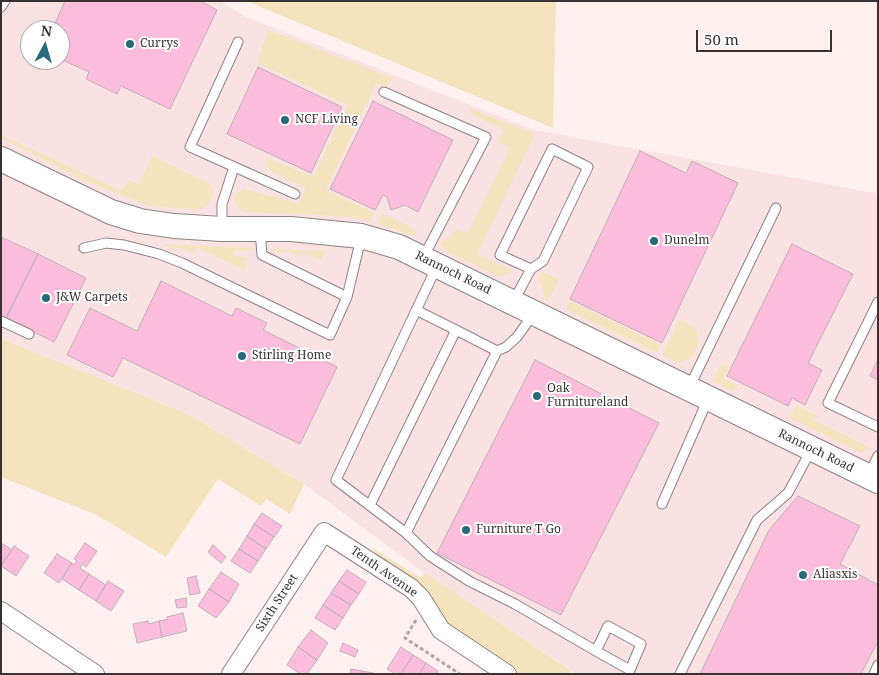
<!DOCTYPE html>
<html>
<head>
<meta charset="utf-8">
<style>
	body { margin:0 }
	#map { position:relative; width:879px; height:675px; overflow:hidden; background:#fff0f0; font-family:"Noto Serif",serif }
	canvas { display:block }
	.frame { position:absolute; inset:0; border:2px solid #383332; pointer-events:none }
	.north { position:absolute; left:20px; top:20px; width:50px; height:50px; box-sizing:border-box; background:#fff; border:1px solid #afadad; border-radius:50%; rotate:6deg; font-size:14px; font-weight:700; line-height:20px; text-align:center; color:#383332 }
	.north::after { content:''; display:block; margin:auto; width:18px; height:22px; background:#286a7c; clip-path:polygon(50% 0,100% 100%,50% 72%,0 100%) }
	.scale { position:absolute; left:696px; top:30px; width:136px; height:22px; box-sizing:border-box; border:2px solid #383332; border-top:0; padding-left:6px; font-size:15px; line-height:18px; white-space:nowrap; color:#383332; -webkit-text-stroke:4px #fff; paint-order:stroke }
</style>
</head>
<body>
<div id="map">
<canvas width="879" height="675"></canvas>
<div class="frame"></div>
<div class="north">N</div>
<div class="scale">50 m</div>
</div>
<script>
const g = document.querySelector('canvas').getContext('2d');
g.lineJoin = 'round';
function paint(path, color) {
  g.fillStyle = color;
  g.fill(path, 'evenodd');
}
function poly(rows) {
  const path = new Path2D();
  for (const r of rows) {
    path.moveTo(r[0], r[1]);
    for (let i = 2; i < r.length; i += 2) path.lineTo(r[i], r[i + 1]);
  }
  return path;
}
function stroke(path, color, width, dash) {
  g.strokeStyle = color;
  g.lineWidth = width;
  g.lineCap = dash ? 'butt' : 'round';
  g.setLineDash(dash || []);
  g.stroke(path);
}
function drawText(font, color, halo, rows, align = 'center') {
  g.font = font + ' "Noto Serif",serif';
  g.lineWidth = 4;
  g.setLineDash([]);
  g.textBaseline = 'middle';
  g.strokeStyle = halo;
  g.fillStyle = color;
  for (const [text, x, y, turn = 0] of rows) {
    g.save();
    g.translate(x, y);
    g.rotate((+turn || 0) * Math.PI / 180);
    g.textAlign = isNaN(turn) ? turn : align;
    if (halo) g.strokeText(text, 0, 0);
    g.fillText(text, 0, 0);
    g.restore();
  }
}
paint(poly([
	[1,1,219,1,246,17,534,130,822,183,878,194,878,674,576,674,431,578,304,484,188,414,1,339],
	[30,30,60,30,60,60,30,60]
]), '#f9e2e1');
paint(poly([
	[248,1,556,1,553,128,251,3],
	[268,30,393,78,387,87,376,84,326,190,375,213,370,222,355,218,321,215,243,212,237,205,234,198,237,194,244,189,299,204,306,188,272,172,267,166,266,158,314,177,347,105,257,63],
	[471,109,535,134,477,254,513,272,501,277,443,250,440,244,457,229,468,234,510,148,498,141,504,130,470,113],
	[1,135,122,191,129,180,139,185,152,156,205,181,211,186,213,193,208,204,201,210,151,206,133,200,83,180,1,138],
	[382,213,414,229,416,232,414,236,377,223],
	[165,244,198,246,252,248,250,251,234,250,234,256,247,258,244,270,197,248,194,254,180,248,173,250,165,245],
	[270,249,316,251,326,250,321,260,303,252,299,256,287,251,280,254],
	[542,272,559,279,548,301,545,299,541,283,538,280],
	[570,301,661,345,656,353,566,309],
	[680,320,696,328,699,343,691,358,677,363,662,355],
	[1,339,188,414,304,484,290,514,266,499,261,506,218,479,166,557,97,515,1,477],
	[721,364,728,367,724,379,738,386,737,389,732,391,713,381],
	[796,406,816,415,813,420,869,447,861,453,790,418],
	[372,548,421,578,425,573,571,671,569,674,520,674,447,627,387,568]
]), '#f5e3bd');
const building = poly([
	[65,1,200,1,217,10,170,109,121,86,117,94,86,79,89,72,60,59,60,30,52,30,65,1],
	[258,67,342,107,311,173,227,134,258,67],
	[373,101,453,140,418,212,405,205,391,210,387,197,383,195,375,210,330,189,373,101],
	[640,151,686,173,692,161,738,183,662,343,570,299,640,151],
	[1,237,38,254,6,318,1,316,1,237],
	[792,244,853,274,808,363,822,370,805,405,792,398,788,406,727,376,792,244],
	[38,254,86,278,54,342,6,318,38,254],
	[161,281,232,316,236,308,267,323,263,330,337,367,300,444,123,358,113,377,67,355,90,308,137,331,161,281],
	[535,360,659,423,561,615,437,553,535,360],
	[878,360,878,380,870,376,878,360],
	[798,496,860,526,840,564,878,585,878,641,861,674,700,674,769,530,798,496],
	[262,513,282,526,274,537,254,524,262,513],
	[254,524,274,537,266,549,247,536,254,524],
	[247,536,266,549,258,561,239,549,247,536],
	[1,543,12,550,1,566,1,543],
	[85,543,97,551,86,567,82,564,80,568,89,574,79,590,62,579,72,563,74,565,77,561,74,559,85,543],
	[213,545,226,557,221,563,208,552,213,545],
	[14,546,29,556,16,576,1,566,14,546],
	[239,549,258,561,250,573,231,561,239,549],
	[57,554,72,563,59,583,44,573,57,554],
	[347,570,366,582,359,594,339,581,347,570],
	[221,572,239,584,229,602,209,589,221,572],
	[89,574,106,585,96,601,79,590,89,574],
	[196,576,200,593,190,595,187,578,196,576],
	[108,581,124,591,111,611,96,601,108,581],
	[339,581,359,594,351,605,331,593,339,581],
	[209,589,229,602,216,618,198,606,209,589],
	[331,593,351,605,343,618,323,605,331,593],
	[186,598,187,607,177,608,175,600,186,598],
	[323,605,343,618,335,630,315,618,323,605],
	[183,613,187,631,162,637,159,621,168,619,167,617,183,613],
	[148,621,149,624,159,621,162,637,137,643,133,624,148,621],
	[311,630,328,643,317,660,298,647,311,630],
	[343,643,358,650,355,657,340,651,343,643],
	[298,647,317,660,307,674,301,674,287,665,298,647],
	[401,647,413,655,401,674,395,674,387,669,401,647],
	[413,655,426,663,419,674,401,674,413,655],
	[426,663,438,671,437,674,419,674,426,663],
	[351,669,373,673,350,674,351,669]
]);
paint(building, '#fbbddb');
stroke(building, '#bfb3b9', 1);
const lane = poly([
	[1,7,5,1],
	[238,42,190,147,295,194],
	[384,92,486,137,423,258],
	[552,149,588,167,543,261,531,269,500,255,552,149],
	[222,229,222,204,234,167],
	[260,230,262,255,347,297],
	[84,248,106,243,124,245,159,254,182,263,330,335,347,297,361,238],
	[437,266,336,480,406,533,430,556,469,581,515,604,596,651,630,670,641,644,608,626,596,651],
	[513,302,531,269],
	[878,302,828,403,878,427],
	[1,321,29,334],
	[456,330,497,351],
	[689,388,776,208],
	[868,476,878,456],
	[662,504,708,399],
	[370,505,456,330,416,310],
	[406,533,497,351,506,347,517,337,534,313],
	[680,674,757,520,788,493,811,450],
	[874,674,878,665]
]);
const street = poly([
	[1,611,95,674],
	[231,674,324,532,411,588,421,598,441,630,507,674]
]);
const secondary = poly([
	[1,159,111,212,140,221,174,226,222,229,291,229,361,236,399,247,878,481]
]);
stroke(lane, '#8f8382', 11);
stroke(street, '#8f8382', 20);
stroke(secondary, '#8f8382', 26);
stroke(poly([
	[416,620,405,638,460,674]
]), '#b3a7a7', 3, [4, 2.5]);
stroke(lane, '#fff', 9);
stroke(street, '#fff', 18);
stroke(secondary, '#fff', 24);
for (const [x, y, r, color] of [
	[130,44,5,"#286a7c"],
	[285,120,5,"#286a7c"],
	[654,241,5,"#286a7c"],
	[46,298,5,"#286a7c"],
	[242,356,5,"#286a7c"],
	[537,396,5,"#286a7c"],
	[466,530,5,"#286a7c"],
	[803,575,5,"#286a7c"]
]) {
  const dot = new Path2D();
  dot.arc(x, y, r, 0, 2 * Math.PI);
  g.fillStyle = color;
  g.fill(dot);
  stroke(dot, '#fff', 2);
}
drawText('12px', '#383332', '#fff', [
	["Currys",140,44],
	["NCF Living",295,120],
	["Dunelm",664,241],
	["J&W Carpets",56,298],
	["Stirling Home",252,356],
	["Oak",547,389],
	["Furnitureland",547,403],
	["Furniture T Go",476,530],
	["Aliasxis",813,575]
], 'left');
drawText('12px', '#383332', '#fff', [
	["Rannoch Road",453,273,26],
	["Rannoch Road",816,451,26],
	["Tenth Avenue",384,572,35],
	["Sixth Street",277,603,-57]
]);
</script>
</body>
</html>
